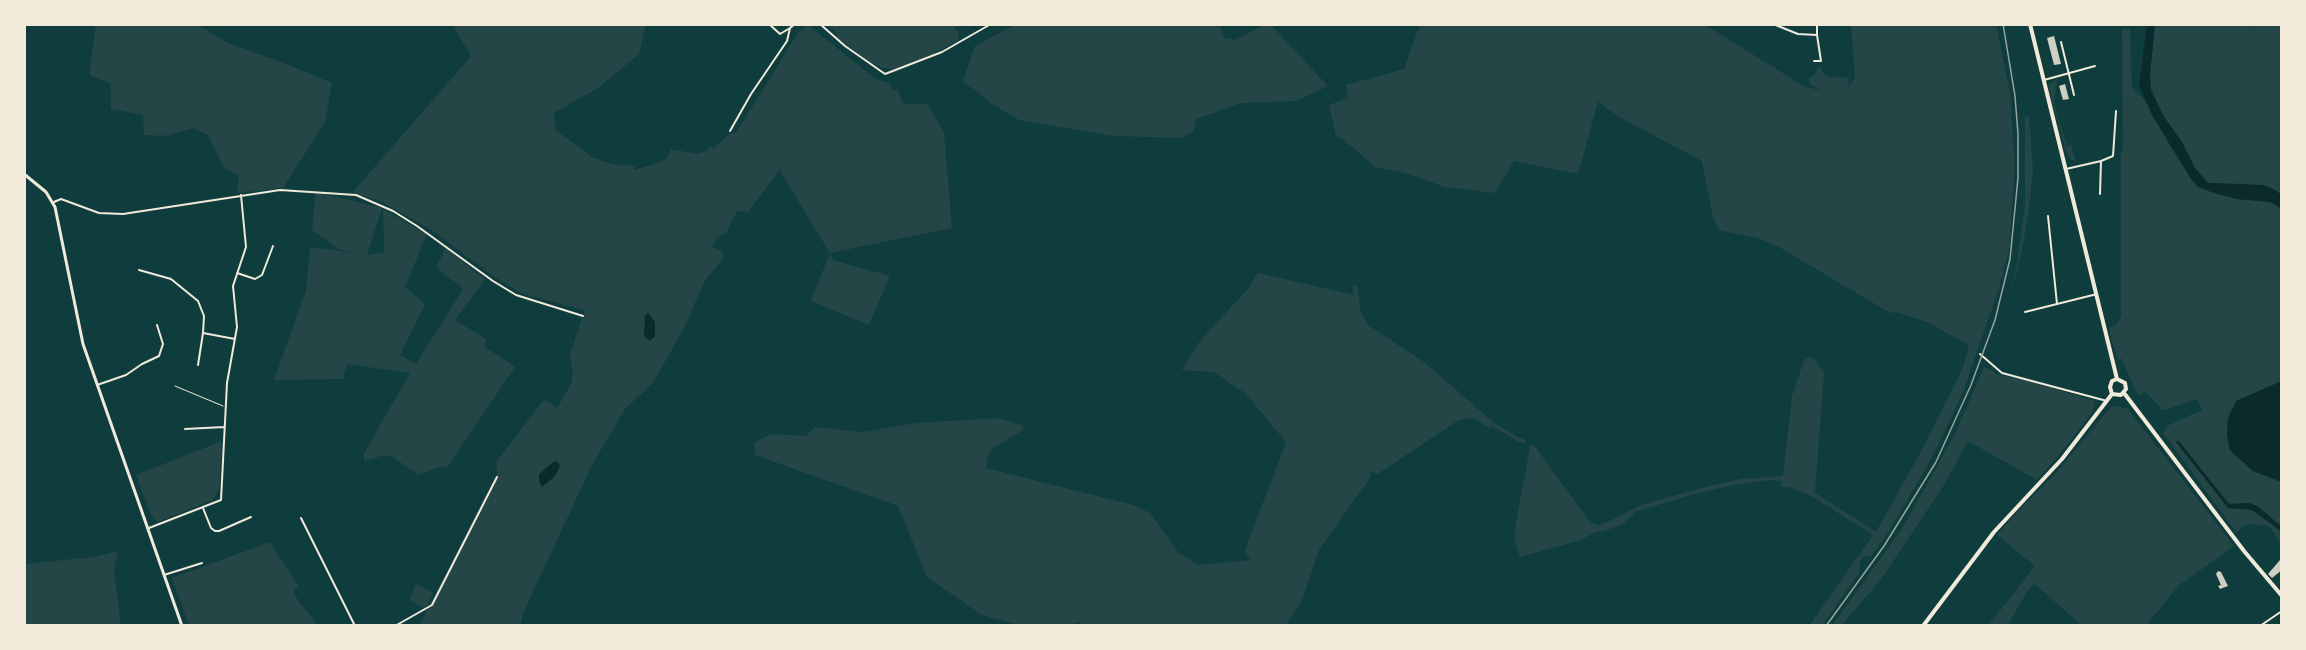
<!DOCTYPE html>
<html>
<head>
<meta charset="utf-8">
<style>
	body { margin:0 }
	#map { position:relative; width:2306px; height:650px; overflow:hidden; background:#0f3d3e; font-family:"PT Sans",sans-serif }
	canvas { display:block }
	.frame { position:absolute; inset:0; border:26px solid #f1e9da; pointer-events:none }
</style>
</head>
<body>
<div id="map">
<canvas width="2306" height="650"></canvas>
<div class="frame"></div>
</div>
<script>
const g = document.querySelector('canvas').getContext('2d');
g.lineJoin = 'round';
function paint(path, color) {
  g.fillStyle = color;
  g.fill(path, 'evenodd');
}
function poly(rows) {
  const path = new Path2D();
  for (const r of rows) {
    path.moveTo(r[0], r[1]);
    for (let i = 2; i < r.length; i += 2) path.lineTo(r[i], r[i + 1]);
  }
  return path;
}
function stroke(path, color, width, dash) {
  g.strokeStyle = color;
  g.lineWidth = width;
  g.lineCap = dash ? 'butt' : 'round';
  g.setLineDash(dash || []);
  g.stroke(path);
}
paint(poly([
	[96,24,197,24,228,43,284,63,332,83,325,122,283,188,239,193,237,190,239,176,225,169,208,135,194,128,164,136,144,135,143,115,111,109,111,84,89,75],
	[452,24,646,24,639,54,598,88,554,113,556,130,592,157,612,164,634,166,635,170,660,162,667,158,671,149,697,154,707,151,709,147,714,148,729,134,736,133,798,33,808,25,877,80,890,83,893,92,897,88,903,104,928,104,944,133,952,228,830,253,833,260,890,276,869,325,811,301,830,253,780,171,781,168,748,212,737,211,726,233,717,238,712,247,722,252,724,257,704,282,684,328,653,383,625,409,593,463,524,611,520,626,419,626,498,472,496,466,498,464,496,462,544,400,557,408,571,384,573,373,570,355,581,321,586,311,521,293,493,276,433,231,382,202,353,192,471,56],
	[827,24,961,24,960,26,954,27,959,34,959,40,933,54,894,69,882,68,870,62,836,37,837,34],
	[1016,24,1220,24,1224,38,1235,40,1265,24,1270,24,1328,86,1296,101,1241,103,1196,119,1194,131,1183,138,1114,136,1019,120,992,104,963,81,975,46],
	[1420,24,1704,24,1805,87,1820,90,1810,84,1809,77,1815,75,1818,67,1821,67,1823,73,1828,77,1849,78,1848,88,1855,78,1851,24,1996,24,2010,93,2015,167,2009,251,1998,291,1963,392,1933,456,1888,533,1871,556,1864,556,1860,561,1859,573,1822,626,1809,626,1873,535,1813,497,1793,488,1780,486,1782,481,1770,480,1729,486,1694,494,1635,512,1624,523,1614,528,1594,533,1578,541,1520,557,1515,542,1515,528,1530,447,1532,444,1536,448,1591,523,1599,525,1608,522,1641,505,1705,487,1741,479,1783,476,1792,396,1804,360,1809,356,1816,361,1824,373,1815,493,1876,532,1924,446,1962,370,1969,345,1927,322,1896,312,1890,313,1779,247,1758,238,1718,230,1713,217,1702,161,1619,117,1598,102,1578,174,1514,161,1495,193,1445,187,1405,173,1375,167,1344,140,1336,136,1329,105,1348,98,1346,85,1404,69],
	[2155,24,2244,24,2252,27,2255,24,2282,24,2282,195,2275,190,2246,184,2208,183,2195,168,2182,142,2164,117,2149,84],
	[2122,29,2130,29,2132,87,2149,105,2171,148,2198,187,2237,199,2270,202,2282,209,2282,381,2236,401,2228,418,2227,435,2229,447,2234,454,2253,471,2282,482,2282,527,2257,506,2249,503,2231,504,2228,503,2178,440,2228,508,2250,509,2261,515,2282,532,2282,545,2269,526,2248,524,2236,532,2163,433,2167,426,2197,412,2203,412,2197,399,2161,411,2160,407,2146,392,2138,396,2121,358,2118,361,2109,329,2117,324,2121,316,2121,153,2123,149],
	[2057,79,2054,104,2067,146,2071,145,2076,161,2071,160,2067,154,2049,90,2049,84],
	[2029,116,2033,171,2028,216,2021,255,2008,303,2017,263,2025,205,2025,117],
	[316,192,382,208,367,255,384,253,383,209,427,234,405,287,425,304,400,355,416,364,463,289,436,267,446,248,485,279,455,320,486,339,484,346,515,367,448,466,436,468,418,475,393,457,384,455,364,461,364,453,410,373,347,364,343,379,274,380,306,291,310,247,355,253,338,249,312,230],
	[1258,273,1354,295,1352,287,1357,285,1361,313,1369,326,1424,362,1492,421,1516,436,1526,440,1525,443,1519,442,1492,426,1490,429,1476,419,1468,418,1459,420,1376,475,1372,470,1369,479,1319,550,1302,601,1285,626,1087,626,1078,622,1066,626,1023,626,982,615,927,577,898,506,755,455,754,443,770,434,806,436,815,427,863,432,916,423,999,418,1022,425,1023,430,992,449,987,458,986,468,1133,505,1150,513,1178,552,1198,565,1250,560,1245,550,1286,442,1246,394,1214,372,1182,370,1200,341,1246,291],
	[1984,367,1992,370,1995,374,2032,382,2095,401,2092,413,2058,456,2037,480,1968,441,1944,485,1882,578,1841,626,1832,626,1903,527,1955,434],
	[2116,406,2128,409,2234,546,2178,586,2146,626,2082,626,2035,584,2030,587,2007,626,1988,626,2035,566,1997,535,2018,511,2058,471,2110,408],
	[222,441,219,489,213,500,157,522,150,513,136,475],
	[270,542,299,587,294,590,295,596,318,626,189,626,172,578],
	[118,551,114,569,121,626,24,626,24,564,93,557],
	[416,583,433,593,428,605,423,608,410,600]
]), '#244646');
paint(poly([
	[2147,24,2155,24,2150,74,2151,91,2164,117,2182,142,2195,168,2208,183,2264,185,2275,190,2282,195,2282,209,2270,202,2237,199,2214,193,2198,187,2191,179,2152,115,2139,86],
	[648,313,655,322,655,336,650,341,644,336,645,315],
	[2282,381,2282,482,2253,471,2245,464,2230,450,2227,435,2228,418,2236,401],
	[2178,440,2228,503,2231,504,2249,503,2257,506,2282,527,2282,532,2252,510,2228,508,2176,442],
	[557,461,560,466,555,476,542,487,539,481,539,474,553,462]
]), '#0a2a2b');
paint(poly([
	[2054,36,2061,64,2054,65,2047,38],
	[2065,84,2069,99,2063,100,2059,86],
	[2280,560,2282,570,2272,578,2268,574],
	[2218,571,2221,572,2228,586,2220,589,2218,586,2221,585,2216,574]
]), '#cfcfc3');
stroke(poly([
	[175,386,223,406]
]), '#f1e9da', 1);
stroke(poly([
	[769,24,780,34,790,28],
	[820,24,845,46,885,74,942,52,991,24],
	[1773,24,1798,34,1817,35,1821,61,1814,61],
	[1817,35,1817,24],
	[2061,42,2074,95],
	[2044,80,2095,66],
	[730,131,751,94,787,41,790,28,795,24],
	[2066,169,2101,161,2113,156,2116,111],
	[2100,194,2101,161],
	[54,202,61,199,99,213,123,214,280,190,356,195,393,211,417,226,493,281,516,295,583,316],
	[2048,216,2057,304],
	[139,270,171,279,198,301,204,316,203,333,235,339],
	[237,273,255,279,262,275,273,246],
	[2025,312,2097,294],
	[1980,354,2002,373,2107,401],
	[198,365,203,333],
	[97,385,126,375,142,364,159,356,163,344,157,325],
	[185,429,224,427],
	[203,508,211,528,215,531,219,531,251,517],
	[301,518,355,626],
	[149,528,221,500,227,383,237,327,233,286,246,247,241,195],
	[164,575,202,563],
	[395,626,432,605,497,477],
	[2260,626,2282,611]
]), '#f1e9da', 2);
stroke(poly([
	[24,174,46,192,55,207,83,344,182,626]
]), '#f1e9da', 3);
stroke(poly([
	[2124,393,2244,551,2282,596]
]), '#f1e9da', 4);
stroke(poly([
	[2030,24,2117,379],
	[2112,394,2121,395,2126,389,2125,383,2117,379],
	[2112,394,2110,387,2112,381,2117,379],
	[1923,626,1994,532,2062,459,2112,394]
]), '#f1e9da', 4);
stroke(poly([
	[1826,626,1884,546,1936,462,1971,385,1995,320,2010,259,2018,178,2018,134,2015,96,2003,24]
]), '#97a49c', 1.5);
</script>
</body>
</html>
